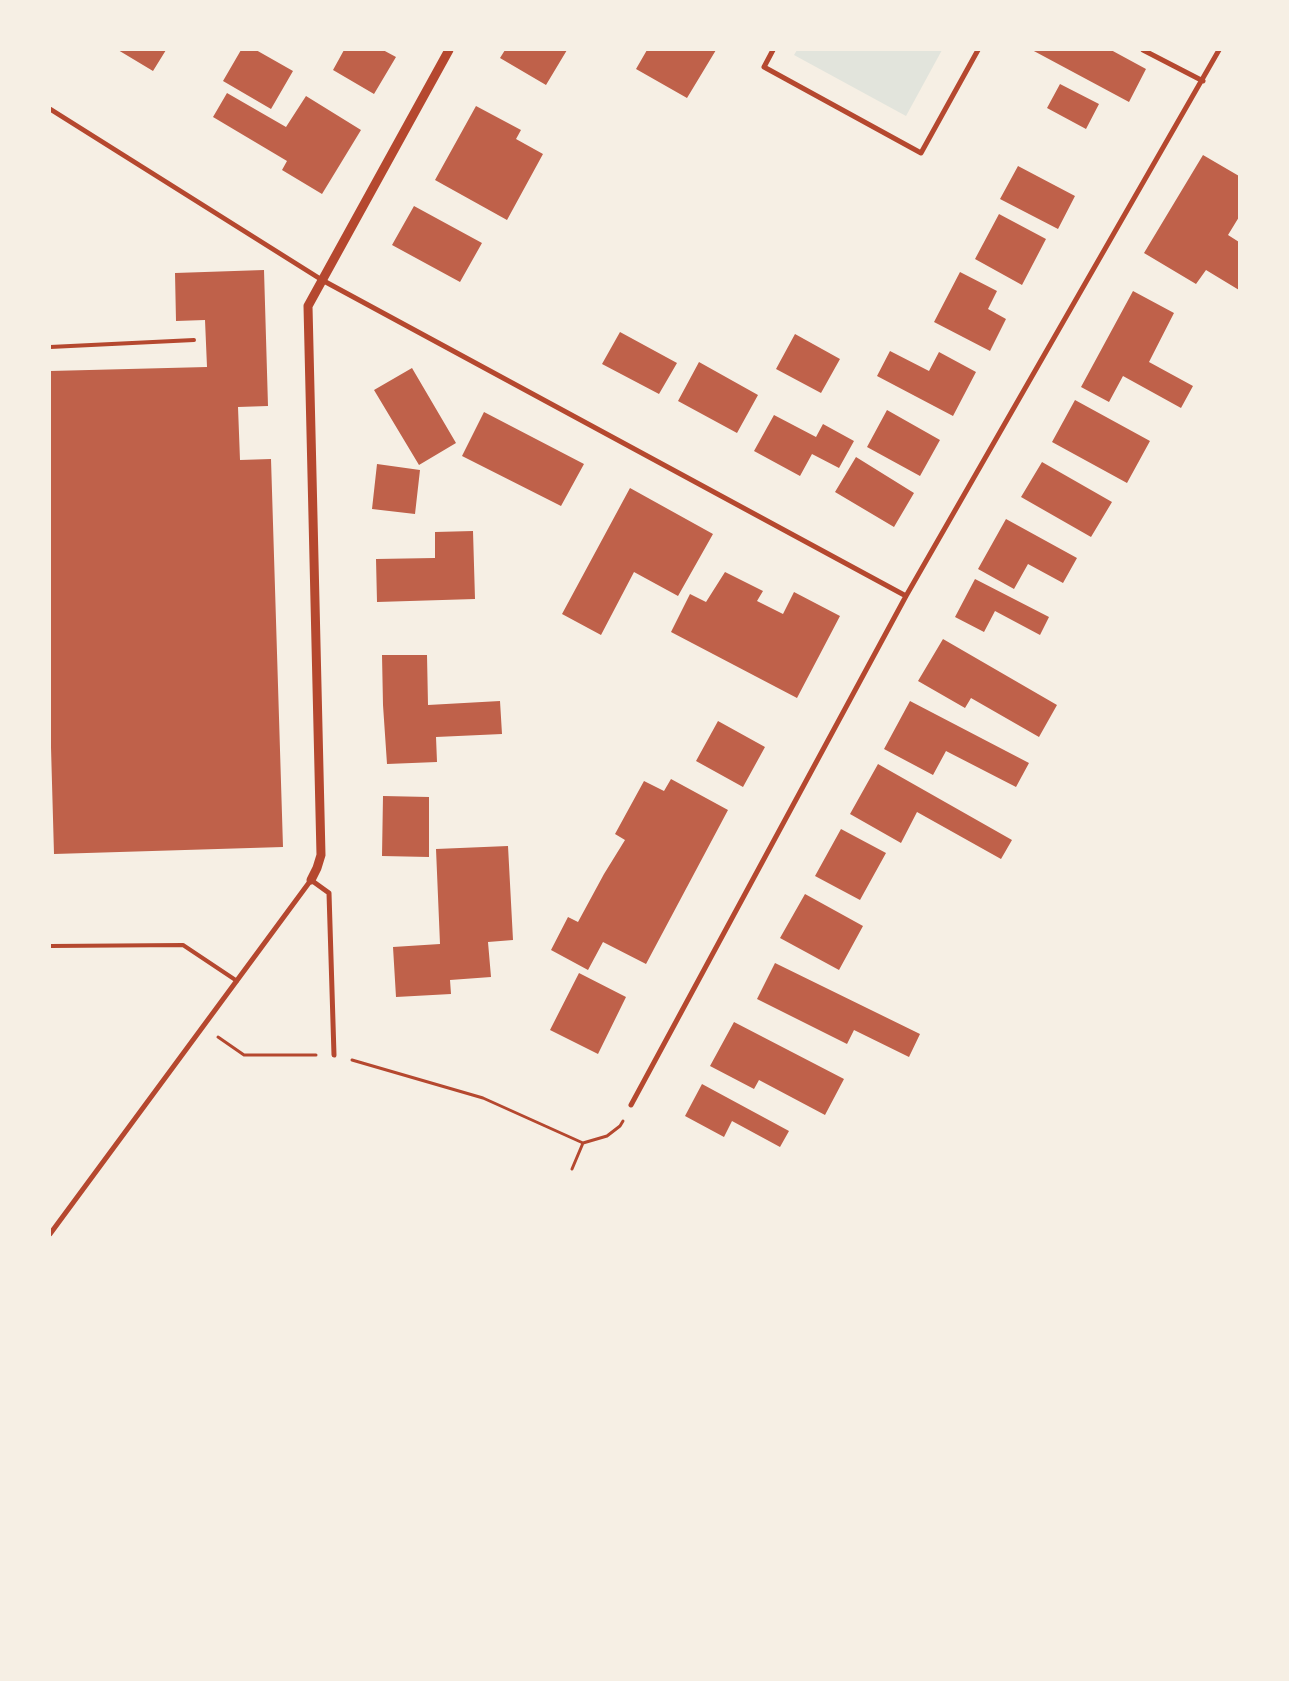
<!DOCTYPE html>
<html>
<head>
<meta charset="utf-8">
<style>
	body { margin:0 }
	#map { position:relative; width:1289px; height:1681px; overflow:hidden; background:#f6efe4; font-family:Montserrat,sans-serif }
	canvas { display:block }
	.frame { position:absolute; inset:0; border:51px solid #f6efe4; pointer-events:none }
</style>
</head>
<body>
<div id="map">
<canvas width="1289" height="1681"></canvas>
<div class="frame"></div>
</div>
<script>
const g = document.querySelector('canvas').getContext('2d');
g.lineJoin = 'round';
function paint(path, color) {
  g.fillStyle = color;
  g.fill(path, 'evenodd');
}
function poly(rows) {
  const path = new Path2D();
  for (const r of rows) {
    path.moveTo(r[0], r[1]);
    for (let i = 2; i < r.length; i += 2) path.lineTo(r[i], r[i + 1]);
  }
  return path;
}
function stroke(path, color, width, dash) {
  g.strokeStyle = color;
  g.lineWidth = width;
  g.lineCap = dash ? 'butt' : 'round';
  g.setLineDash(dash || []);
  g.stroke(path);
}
paint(poly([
	[797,50,942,50,906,116,794,55]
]), '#e2e4dc');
paint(poly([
	[118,50,166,50,153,71],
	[241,50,256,50,293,71,271,109,223,81],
	[344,50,383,50,396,57,374,94,333,70],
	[505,50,567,50,546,85,500,58],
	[647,50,716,50,687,98,636,69],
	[1032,50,1111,50,1146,69,1129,102],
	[1060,84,1099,104,1086,129,1047,108],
	[227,93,286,127,306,96,361,130,322,194,282,170,287,161,213,117],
	[476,106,521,130,516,139,543,154,507,220,435,180],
	[1203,155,1239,176,1239,217,1228,235,1239,242,1239,290,1206,270,1196,284,1144,253],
	[1018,166,1075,196,1058,229,1000,199],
	[414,206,482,243,460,282,392,245],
	[999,214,1046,239,1022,285,975,259],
	[264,270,268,406,238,407,240,460,271,459,283,847,54,854,50,712,50,371,207,367,205,320,176,321,175,273],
	[960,272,997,291,988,309,1006,319,990,351,934,322],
	[1133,291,1174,313,1149,362,1193,386,1181,408,1123,376,1109,402,1081,387],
	[620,332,677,363,659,394,602,364],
	[795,334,840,359,821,393,776,369],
	[890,351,929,371,939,352,976,372,953,416,877,376],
	[699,362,758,395,737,433,678,401],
	[412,368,456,443,419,465,374,390],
	[1075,400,1150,441,1127,483,1052,442],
	[887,410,940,440,920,476,867,447],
	[484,412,584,464,561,506,462,456],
	[774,415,816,437,823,424,854,441,839,468,812,454,800,476,754,451],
	[856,457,914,493,894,527,835,492],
	[1042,462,1112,502,1091,537,1021,497],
	[377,464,420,470,415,514,372,509],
	[630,488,713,534,678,596,634,572,601,635,562,614],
	[1006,519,1077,558,1063,583,1028,564,1014,589,978,569],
	[473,531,475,599,377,602,376,559,435,558,435,532],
	[725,572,763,591,757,601,783,614,794,592,840,616,797,698,671,632,690,594,706,602],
	[975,579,1049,617,1040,635,995,611,984,632,955,617],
	[943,639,1057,705,1039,737,971,698,965,708,918,681],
	[382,655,427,655,428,705,500,701,502,734,436,737,437,762,387,764,383,705],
	[910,701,1029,763,1016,787,946,751,933,775,884,749],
	[718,721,765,747,743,787,696,761],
	[878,764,1012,840,1001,859,917,812,901,843,850,814],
	[671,779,728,810,646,964,603,942,588,970,551,950,568,917,578,922,604,874,625,840,615,834,644,781,664,791],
	[383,796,429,797,429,857,382,856],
	[841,829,886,853,860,900,815,876],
	[508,846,513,940,488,942,491,977,450,980,451,994,396,997,393,947,440,944,436,849],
	[805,894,863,926,839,970,780,938],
	[775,963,920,1034,909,1057,854,1030,847,1044,757,999],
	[579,973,626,997,598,1054,550,1030],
	[734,1022,844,1079,825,1115,759,1080,754,1089,710,1066],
	[702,1084,789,1131,780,1147,732,1121,724,1137,685,1116]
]), '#bf614a');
stroke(poly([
	[218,1037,244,1055,316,1055],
	[352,1060,483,1098,583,1143,607,1136,620,1126,623,1121],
	[572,1169,583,1143]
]), '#b5482f', 3);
stroke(poly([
	[50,347,194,340],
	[50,946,183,945,237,981]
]), '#b5482f', 4);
stroke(poly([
	[773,50,764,67,921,153,978,50],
	[1143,50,1203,81],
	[50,109,322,280,906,596],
	[631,1105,906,596,1219,50],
	[50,1234,311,880,329,893,334,1055]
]), '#b5482f', 5);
stroke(poly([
	[311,880,317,868,321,855,308,306,449,50]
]), '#b5482f', 9);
</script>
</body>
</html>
